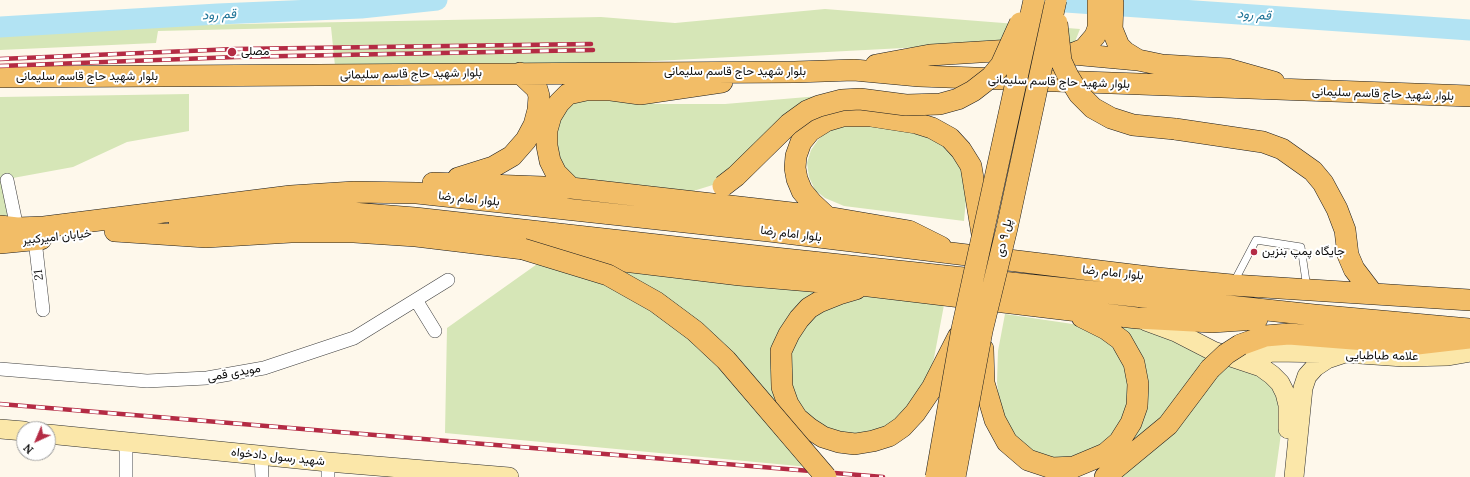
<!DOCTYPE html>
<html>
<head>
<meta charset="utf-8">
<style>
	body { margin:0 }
	#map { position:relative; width:1470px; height:477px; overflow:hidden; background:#fef8eb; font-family:Lora,serif }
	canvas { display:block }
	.north { position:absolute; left:16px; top:421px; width:40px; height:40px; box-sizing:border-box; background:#fff; border:1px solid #9e9e9e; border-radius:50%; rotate:224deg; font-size:11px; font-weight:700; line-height:16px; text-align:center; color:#0c0c0c }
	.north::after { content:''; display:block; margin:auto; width:14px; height:18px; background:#b42b44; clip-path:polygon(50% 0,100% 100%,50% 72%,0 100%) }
</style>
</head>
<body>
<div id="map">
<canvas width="1470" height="477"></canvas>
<div class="north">N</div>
</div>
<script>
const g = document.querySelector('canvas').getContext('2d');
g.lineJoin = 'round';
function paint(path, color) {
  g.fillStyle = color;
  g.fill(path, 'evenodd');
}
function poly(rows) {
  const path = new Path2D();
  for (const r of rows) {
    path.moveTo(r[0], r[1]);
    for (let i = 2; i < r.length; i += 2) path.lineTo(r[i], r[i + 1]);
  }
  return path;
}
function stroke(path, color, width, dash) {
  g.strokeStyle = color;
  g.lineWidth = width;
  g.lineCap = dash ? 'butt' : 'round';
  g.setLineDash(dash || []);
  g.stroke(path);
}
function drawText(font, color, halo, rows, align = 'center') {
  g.font = font + ' Lora,Vazirmatn,serif';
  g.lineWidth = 4;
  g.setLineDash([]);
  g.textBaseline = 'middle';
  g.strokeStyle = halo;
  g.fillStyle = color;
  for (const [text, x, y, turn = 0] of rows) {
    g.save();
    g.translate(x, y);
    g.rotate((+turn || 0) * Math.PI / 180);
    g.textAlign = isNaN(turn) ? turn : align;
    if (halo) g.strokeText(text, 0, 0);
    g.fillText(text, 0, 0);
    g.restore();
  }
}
paint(poly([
	[825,9,1080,29,1072,49,999,43,598,64,335,66,331,27,158,31,156,43,0,50,0,31,140,26,601,17,675,23],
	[189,94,189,131,127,142,73,167,2,180,9,222,0,220,0,97],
	[819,96,716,184,690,192,581,182,569,175,553,155,551,133,569,100,611,97,657,104,725,104],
	[840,126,870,126,912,133,931,138,946,147,964,170,967,189,964,221,844,206,825,198,815,190,809,177,807,163,811,150,818,140,828,130],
	[540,262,608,285,653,308,725,370,809,467,445,433,447,328],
	[606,266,832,287,798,307,781,410],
	[865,296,944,305,934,358,928,377,908,409,884,428,870,433,851,434,832,430,816,422,803,410,793,394,788,375,789,354,795,337,821,308],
	[1005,314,1086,326,1108,342,1123,360,1131,384,1131,404,1111,438,1084,456,1051,460,1020,444,1000,409,997,382,998,351],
	[1110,321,1153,331,1209,357,1191,377,1164,416,1131,443,1144,405],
	[1227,364,1257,372,1276,388,1283,419,1275,477,1118,477]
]), '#d6e6b7');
stroke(poly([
	[1037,0,1470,30],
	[0,27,218,14,361,8,437,0]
]), '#b2e3f3', 21);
const lane = poly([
	[1234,282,1256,240,1301,247,1307,288]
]);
const street = poly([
	[7,180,17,228],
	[35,240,43,310],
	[416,300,435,331],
	[0,369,147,381,207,378,264,368,354,338,448,280],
	[261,455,262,477],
	[328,462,328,477],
	[126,477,126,443]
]);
const secondary = poly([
	[1146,321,1176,332,1213,351,1261,367,1272,375,1280,383,1285,393,1288,405,1288,429],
	[1241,360,1272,352,1338,353],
	[0,429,24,431],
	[48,434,328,462,509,477],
	[1294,477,1303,388,1307,376,1315,367,1327,359,1345,353,1404,357,1448,356,1470,352]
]);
const primary = poly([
	[1113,3,1112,29,1119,46,1125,52,1138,60,1162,65,1228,69,1274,82],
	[1072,54,1138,60],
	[876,65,930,55,1012,50,1072,54,1084,49,1095,36,1098,28,1098,0],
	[0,77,795,72,854,70,919,76,1470,96],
	[1175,129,1263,142,1282,149,1313,171,1323,183,1337,209,1345,230,1348,255,1354,269,1373,294],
	[458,178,493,167,512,156,526,140,534,125,538,110,539,96,537,89,520,73],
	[433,183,571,188,827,217,909,231,941,247],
	[571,188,556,173,550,161,547,146,547,130,551,116,559,103,568,94,586,90,611,90,640,94,722,82],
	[827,217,812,203,802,191,797,179,795,168,796,156,801,142,810,131,826,121,843,116,871,116,916,123,932,128,950,138,961,150,971,166,982,234],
	[179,224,290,213,352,213,415,218,765,257,1314,315,1470,329],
	[0,226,17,228,44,227,291,196,354,192,417,193,769,231,1157,278,1232,285,1470,300],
	[115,231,206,237,291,232,354,232,416,236,740,275,869,286,1137,318,1212,322,1257,319],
	[0,243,41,239],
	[856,289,839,294,819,302,809,308,799,319,789,334,781,351,782,387,788,404,797,418,809,428,823,437,839,442,855,444,873,441,889,436,902,427,915,413,932,388,958,337],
	[1240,345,1265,336,1289,334,1417,344,1470,338],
	[983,349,984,383,995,420,1007,442,1028,460,1052,468,1074,467,1105,454,1119,442,1131,423,1137,406,1138,384,1134,363,1121,340,1106,329,1082,317],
	[1105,477,1168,425,1210,369]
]);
stroke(lane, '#3f3f3f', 8);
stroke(street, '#3f3f3f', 14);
stroke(secondary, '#2e2e2e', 20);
stroke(primary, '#1d1d1d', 22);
stroke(lane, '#fff', 7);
stroke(street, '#fff', 13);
stroke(secondary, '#fbe7a9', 19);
stroke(primary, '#f2bd67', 21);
const rail = poly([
	[0,59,235,49,591,44],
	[0,66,236,57,593,50],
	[0,404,883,477]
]);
stroke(rail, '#b42b44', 4.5);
stroke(rail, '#fff', 3, [9]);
const primaryBridge = poly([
	[1057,23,1061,61,1068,76,1079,94,1093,108,1111,118,1133,125,1175,129],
	[723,186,736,176,789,124,807,111,819,106,842,100,860,99,906,105,940,104,958,99,973,91,991,77,1001,65,1020,23],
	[523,249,608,275,656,302,695,331,726,360,826,477],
	[1210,369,1226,354,1240,345],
	[936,477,962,329,1034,0],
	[955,477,982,331,1007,228,1056,0]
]);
stroke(primaryBridge, '#1d1d1d', 22, []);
stroke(primaryBridge, '#f2bd67', 21);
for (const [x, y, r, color] of [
	[232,52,5,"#b42b44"],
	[1254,252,4,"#b42b44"]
]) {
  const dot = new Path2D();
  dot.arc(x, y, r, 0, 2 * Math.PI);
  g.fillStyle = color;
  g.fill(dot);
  stroke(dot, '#fff', 1.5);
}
drawText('12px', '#0c0c0c', '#fff', [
	["مصلی",241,52],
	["جایگاه پمپ بنزین",1262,252]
], 'left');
drawText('12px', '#0c0c0c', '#fff', [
	["بلوار شهید حاج قاسم سلیمانی",735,72],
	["بلوار شهید حاج قاسم سلیمانی",411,74,-1],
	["بلوار شهید حاج قاسم سلیمانی",87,77],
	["بلوار شهید حاج قاسم سلیمانی",1059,82,2],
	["بلوار شهید حاج قاسم سلیمانی",1383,94,2],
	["بلوار امام رضا",469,199,6],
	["بلوار امام رضا",791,234,7],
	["خیابان امیرکبیر",57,237,-6],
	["پل ۹ دی",1004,238,-77],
	["بلوار امام رضا",1113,273,6],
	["21",39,275,-96],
	["علامه طباطبایی",1382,356,1],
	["مویدی قمی",234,373,-10],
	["شهید رسول دادخواه",278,457,6]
]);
drawText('italic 13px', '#1c7296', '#fff', [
	["قم رود",219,15,-3],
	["قم رود",1254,15,4]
]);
</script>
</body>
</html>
